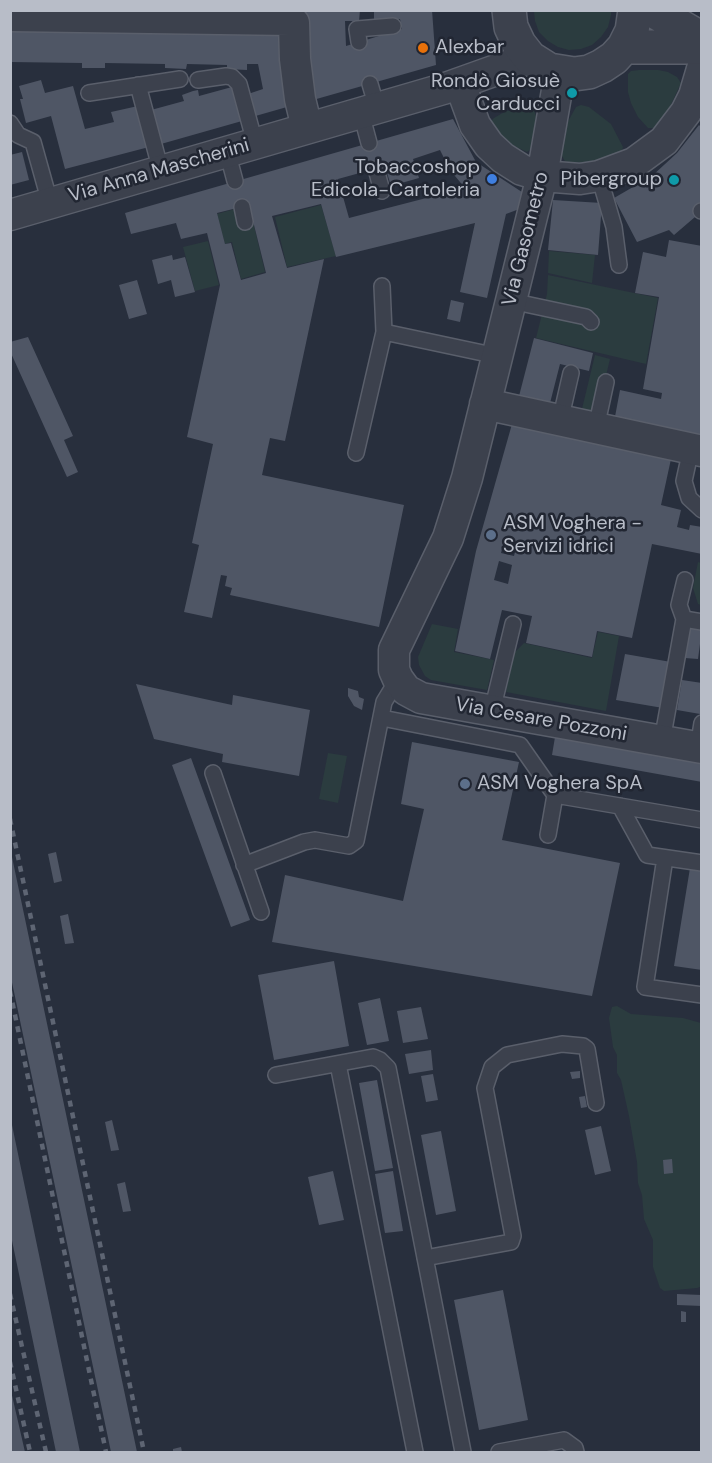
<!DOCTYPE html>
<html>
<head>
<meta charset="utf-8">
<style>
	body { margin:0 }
	#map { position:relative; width:712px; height:1463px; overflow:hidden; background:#282f3d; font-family:"DM Sans",sans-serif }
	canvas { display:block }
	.frame { position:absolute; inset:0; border:12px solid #b8bdc8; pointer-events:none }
</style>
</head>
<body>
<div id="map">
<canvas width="712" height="1463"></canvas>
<div class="frame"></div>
</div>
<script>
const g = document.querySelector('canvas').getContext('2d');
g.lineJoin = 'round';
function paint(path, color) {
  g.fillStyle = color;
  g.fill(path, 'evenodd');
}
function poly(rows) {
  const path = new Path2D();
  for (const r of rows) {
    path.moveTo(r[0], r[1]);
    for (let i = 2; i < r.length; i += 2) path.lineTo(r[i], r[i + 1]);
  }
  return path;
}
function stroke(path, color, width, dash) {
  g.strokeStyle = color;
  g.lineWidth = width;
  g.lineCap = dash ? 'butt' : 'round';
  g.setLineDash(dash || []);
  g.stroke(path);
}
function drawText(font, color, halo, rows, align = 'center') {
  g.font = font + ' "DM Sans",sans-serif';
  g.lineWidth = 5;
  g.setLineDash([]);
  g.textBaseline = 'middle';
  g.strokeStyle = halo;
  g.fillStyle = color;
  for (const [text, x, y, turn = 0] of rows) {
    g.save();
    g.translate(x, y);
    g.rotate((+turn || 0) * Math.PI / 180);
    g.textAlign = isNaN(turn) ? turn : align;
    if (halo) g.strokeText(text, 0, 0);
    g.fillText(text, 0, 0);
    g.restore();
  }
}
paint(poly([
	[534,11,611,11,611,15,608,27,601,37,592,45,581,49,569,50,558,47,548,41,539,32,535,21],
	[639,70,658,70,668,72,677,77,681,83,668,111,655,128,648,128,638,117,631,103,628,92,628,74,631,71],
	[581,105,589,107,611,124,623,147,621,153,590,162,566,163,562,156,562,144,566,125,576,107],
	[528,109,534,110,536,116,534,140,531,149,527,152,514,146,505,140,492,130,489,123,494,118,506,111],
	[249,205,265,272,241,279,232,242,225,244,217,214],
	[321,205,336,256,287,267,275,217],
	[208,241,219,285,195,291,183,247],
	[549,251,595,255,592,283,548,273],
	[548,275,658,298,646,364,536,338,547,294],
	[595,355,610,359,596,417,581,413],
	[698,562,701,563,701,605,698,604,693,588],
	[432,624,458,629,454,652,494,660,487,690,431,680,425,676,419,665,418,657],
	[598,632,619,636,606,711,506,692,513,654,524,643,592,658],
	[328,753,347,756,338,803,319,799],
	[617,1006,631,1014,683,1018,701,1023,702,1286,697,1288,664,1291,660,1288,653,1267,653,1240,644,1219,642,1195,638,1183,637,1162,629,1116,621,1080,617,1073,617,1055,613,1047,609,1018,612,1007]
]), '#2b3c3f');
paint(poly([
	[304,10,360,10,359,21,345,21,346,46,402,29,400,19,374,19,374,10,432,10,436,65,313,100,305,62],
	[10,20,281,25,287,107,252,117,248,94,263,89,258,64,247,64,247,70,227,69,227,65,187,64,186,69,165,68,165,64,105,63,105,68,82,68,82,63,10,62],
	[41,80,45,93,73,86,85,129,114,122,111,112,138,106,149,147,65,169,51,116,26,123,20,99,23,99,19,86],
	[232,87,242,121,161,144,151,110,184,101,182,95,193,91,198,90,199,96],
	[453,119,476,162,525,194,522,208,506,214,487,298,460,292,475,223,336,257,321,204,272,216,287,268,324,259,285,441,270,438,262,475,404,505,379,627,230,595,232,588,225,586,227,576,221,575,212,618,184,612,199,545,192,543,213,444,187,437,220,285,207,233,181,239,176,223,131,234,125,213],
	[440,150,450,170,465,188,349,218,338,179,385,166,391,186,419,178,413,159],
	[249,205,266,273,241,280,231,243,225,244,217,213],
	[699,125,702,128,702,211,674,235,669,230,637,242,614,198,652,176,677,153],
	[22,152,29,180,10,185,10,155],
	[553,200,602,203,598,255,548,250],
	[669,240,702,246,702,440,614,422,620,390,661,399,662,393,643,389,659,297,635,293,643,252,666,257],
	[172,255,173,260,185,257,195,292,175,297,171,280,158,284,152,260],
	[137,280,147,314,129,319,119,285],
	[451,300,464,303,460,322,447,319],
	[28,337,73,436,64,440,78,472,67,477,10,351,10,342],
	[534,338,593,353,589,371,560,364,549,407,518,400],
	[512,424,671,459,661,505,681,510,677,527,689,530,690,525,702,527,702,554,652,544,632,638,597,631,592,657,526,643,532,616,502,610,490,659,455,651,476,551],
	[504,541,517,544,514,556,501,553],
	[499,561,512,565,508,584,494,580],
	[689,627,702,629,698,659,685,658],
	[625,654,671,662,663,708,616,700],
	[682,680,702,683,700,714,677,710],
	[136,684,232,705,233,695,310,710,299,776,222,762,223,754,154,739],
	[348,688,358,691,359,697,364,699,362,710,354,706,348,696],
	[556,731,702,757,702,782,552,755],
	[412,742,519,762,502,840,620,863,592,996,272,942,285,875,403,901,424,809,401,804],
	[191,758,250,920,231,927,172,765],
	[56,852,62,881,54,883,48,854],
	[10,857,12,857,137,1452,111,1452,10,973],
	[690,868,702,870,702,970,674,966],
	[68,914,74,943,65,944,60,916],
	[334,961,349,1046,274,1060,258,975],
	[380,998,389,1041,367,1045,358,1003],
	[421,1007,428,1039,403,1043,397,1011],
	[431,1050,433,1070,409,1074,405,1054],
	[580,1071,580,1078,572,1079,570,1072],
	[433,1074,438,1100,426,1102,421,1076],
	[377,1080,393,1168,375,1171,359,1083],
	[585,1096,587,1107,581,1108,579,1097],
	[112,1120,119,1150,111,1151,105,1122],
	[12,1125,80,1452,56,1452,10,1231],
	[601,1126,611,1171,595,1175,585,1130],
	[441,1131,456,1211,436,1215,421,1135],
	[672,1159,673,1173,664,1174,663,1160],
	[333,1171,344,1220,319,1225,308,1177],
	[393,1171,403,1231,385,1233,375,1174],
	[125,1182,131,1211,123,1212,117,1184],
	[503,1290,528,1420,479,1430,454,1300],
	[677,1294,702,1295,702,1306,677,1305],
	[681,1311,686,1312,686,1322,681,1322],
	[10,1391,11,1391,25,1452,10,1452],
	[181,1447,182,1452,173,1452,173,1449]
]), '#4f5665');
const service = poly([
	[359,42,357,29,393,26],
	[198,80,226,76,232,77,239,84,255,143],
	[370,84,377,108],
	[138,85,161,171],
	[89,93,180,79],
	[361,113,369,143],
	[10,123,18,135,33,142,50,203],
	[227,151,235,181],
	[376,169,382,191],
	[599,176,614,227,619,265],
	[242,207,245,222],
	[701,211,702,211],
	[511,301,586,317,591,322],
	[384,332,497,356],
	[560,421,571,373],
	[596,428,606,382],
	[691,449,684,481,689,498,702,510],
	[356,453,384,332,382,286],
	[684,619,702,622],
	[492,711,513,624],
	[382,718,520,745,555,795,702,820],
	[662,741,684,619,679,605,685,580],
	[698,748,702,723],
	[213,773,261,912],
	[620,806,647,855,702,863],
	[548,835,555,795],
	[665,858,645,987,702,995],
	[244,865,304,842,315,840,349,846,356,841,384,702,398,679],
	[338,1064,415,1452],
	[276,1075,373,1057,380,1060,388,1068,463,1452],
	[425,1258,511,1242,513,1236,485,1088,492,1067,507,1055,562,1044,583,1046,587,1049,596,1103],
	[499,1452,564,1440,575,1448,576,1452]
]);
const minor = poly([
	[10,16,291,20,294,23,295,59,300,99,307,128],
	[560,73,542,176,467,478,448,538,394,650,394,670,398,679,406,690,421,698,702,748],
	[460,84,475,125,489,145,503,158,522,170,542,176,580,179,599,176,634,163,664,141,686,112,694,96,702,69],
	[10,215,443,89,530,58],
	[485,404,702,451]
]);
const tertiary = poly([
	[509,10,511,27,519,44,530,58,549,70,574,74,589,72,602,66,614,58,624,47,632,31,635,10],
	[652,10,702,39],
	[624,47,702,47]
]);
stroke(service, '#5a5f6b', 18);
stroke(minor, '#5a5f6b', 33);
stroke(tertiary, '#5a5f6b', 36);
stroke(service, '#3c414d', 15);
stroke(minor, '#3c414d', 30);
stroke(tertiary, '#3c414d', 33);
stroke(poly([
	[10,819,144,1452],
	[10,991,106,1452],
	[10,1294,46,1452],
	[10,1362,30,1452]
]), '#5e6573', 4.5, [6, 6]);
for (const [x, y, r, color] of [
	[423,48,6,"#e8710a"],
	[572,93,6,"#0f9aa8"],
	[492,179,6,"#3f7fe0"],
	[674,180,6,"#0f9aa8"],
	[491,535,6,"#5c6f8a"],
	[465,784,6,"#5c6f8a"]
]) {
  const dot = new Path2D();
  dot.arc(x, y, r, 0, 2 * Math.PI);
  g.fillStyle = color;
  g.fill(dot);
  stroke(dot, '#212632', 2);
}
drawText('20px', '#b8bdc8', '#212632', [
	["Alexbar",435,48],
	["Rondò Giosuè",560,82,"right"],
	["Carducci",560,105,"right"],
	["Tobaccoshop",480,168,"right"],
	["Edicola-Cartoleria",480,191,"right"],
	["Pibergroup",662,180,"right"],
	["ASM Voghera -",503,524],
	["Servizi idrici",503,547],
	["ASM Voghera SpA",477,784]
], 'left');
drawText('20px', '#b8bdc8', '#212632', [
	["Via Anna Mascherini",159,171,-16],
	["Via Gasometro",526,239,-76],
	["Via Cesare Pozzoni",541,720,10]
]);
</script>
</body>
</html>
